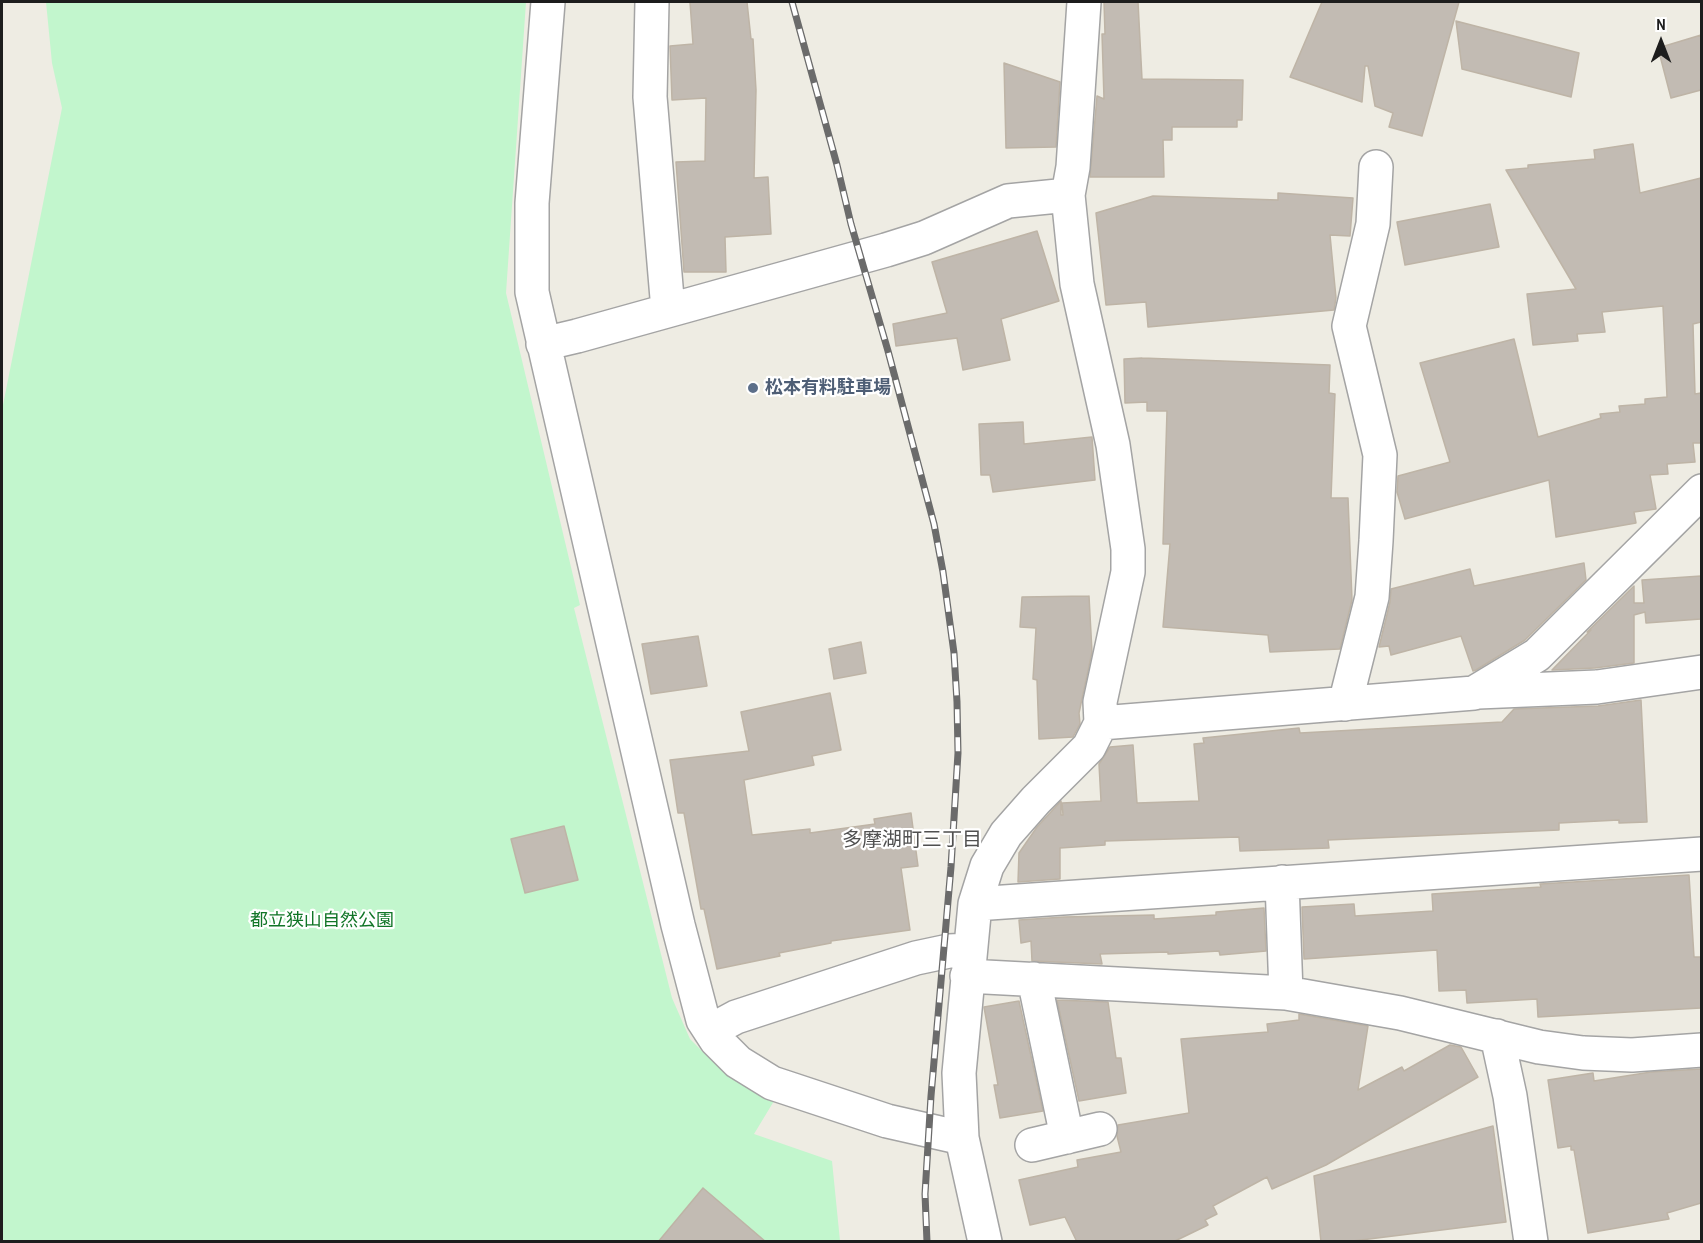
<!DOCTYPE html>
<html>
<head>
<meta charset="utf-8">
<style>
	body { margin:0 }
	#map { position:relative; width:1703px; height:1243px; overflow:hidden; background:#eeece3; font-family:"Archivo Narrow",sans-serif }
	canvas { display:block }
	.frame { position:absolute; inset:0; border:3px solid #1d1d1d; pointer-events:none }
	.north { position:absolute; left:1631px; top:12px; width:60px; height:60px; -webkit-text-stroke:4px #fff; paint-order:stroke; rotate:0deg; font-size:16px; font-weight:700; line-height:24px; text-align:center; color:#1d1d1d }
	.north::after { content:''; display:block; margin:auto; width:21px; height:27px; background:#1d1d1d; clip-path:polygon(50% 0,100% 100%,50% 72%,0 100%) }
</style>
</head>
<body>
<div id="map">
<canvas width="1703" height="1243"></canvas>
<div class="frame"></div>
<div class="north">N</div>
</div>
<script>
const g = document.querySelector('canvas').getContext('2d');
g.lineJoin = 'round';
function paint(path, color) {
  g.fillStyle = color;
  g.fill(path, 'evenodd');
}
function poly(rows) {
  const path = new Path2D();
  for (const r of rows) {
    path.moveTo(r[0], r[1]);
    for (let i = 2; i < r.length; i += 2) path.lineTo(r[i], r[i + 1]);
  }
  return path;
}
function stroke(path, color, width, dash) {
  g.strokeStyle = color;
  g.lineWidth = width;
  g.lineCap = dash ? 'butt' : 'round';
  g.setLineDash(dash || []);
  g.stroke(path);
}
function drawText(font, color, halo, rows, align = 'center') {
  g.font = font + ' "Archivo Narrow","Noto Sans JP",sans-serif';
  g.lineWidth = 4.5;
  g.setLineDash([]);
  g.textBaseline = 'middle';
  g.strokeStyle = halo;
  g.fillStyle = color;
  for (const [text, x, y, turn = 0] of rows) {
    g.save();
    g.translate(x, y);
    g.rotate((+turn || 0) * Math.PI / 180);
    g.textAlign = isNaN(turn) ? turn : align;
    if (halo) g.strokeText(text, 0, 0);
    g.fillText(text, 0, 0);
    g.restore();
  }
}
paint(poly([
	[46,2,526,2,506,293,580,605,574,608,672,998,690,1039,711,1060,774,1101,754,1134,832,1161,840,1241,2,1242,2,410,62,108,52,63]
]), '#c2f6cd');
const building = poly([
	[690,2,747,2,751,39,753,39,756,90,754,178,768,177,771,234,725,237,726,272,684,272,676,162,705,161,706,98,672,100,670,46,693,44,690,2],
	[1104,2,1138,2,1142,79,1243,80,1242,120,1237,120,1237,127,1172,127,1172,140,1163,140,1164,177,1090,177,1097,96,1104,99,1102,34,1105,34,1104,2],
	[1322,2,1459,2,1422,136,1389,127,1393,113,1375,106,1368,66,1365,66,1362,102,1290,77,1322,2],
	[1456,21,1579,53,1571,97,1462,69,1456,21],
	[1701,35,1701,90,1671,98,1658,48,1701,35],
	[1004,63,1060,82,1056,147,1006,148,1004,63],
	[1633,144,1640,193,1701,178,1701,322,1693,324,1695,394,1701,393,1701,443,1693,443,1695,462,1667,464,1668,474,1650,475,1656,509,1634,512,1636,523,1556,537,1549,480,1405,519,1397,492,1398,476,1450,462,1420,363,1514,339,1538,437,1601,418,1600,414,1620,412,1619,406,1645,404,1645,399,1667,397,1663,306,1602,312,1605,332,1577,334,1578,341,1533,345,1527,294,1576,289,1506,170,1528,168,1528,165,1595,159,1594,150,1633,144],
	[1278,193,1353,198,1350,236,1330,235,1336,298,1334,310,1148,327,1146,302,1106,305,1096,213,1153,196,1278,200,1278,193],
	[1490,204,1499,247,1405,265,1397,222,1490,204],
	[1037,231,1059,301,1001,319,1010,360,963,370,957,338,896,346,893,324,947,313,932,262,1037,231],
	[1142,358,1330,365,1329,393,1335,394,1331,498,1348,498,1352,600,1340,649,1270,652,1268,635,1163,627,1170,544,1163,544,1167,411,1147,411,1147,402,1125,403,1124,359,1142,358],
	[1023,422,1024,444,1092,437,1095,480,993,492,990,475,981,475,979,424,1023,422],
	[1584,563,1586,580,1525,640,1476,670,1473,671,1461,636,1391,655,1389,646,1379,647,1390,602,1391,589,1470,569,1474,586,1584,563],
	[1701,576,1701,619,1646,623,1645,612,1634,615,1634,663,1595,668,1552,670,1591,630,1587,632,1634,586,1634,603,1644,603,1642,580,1701,576],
	[1089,596,1092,652,1079,713,1080,724,1073,737,1039,739,1037,680,1033,679,1036,628,1020,627,1022,597,1089,596],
	[698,636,707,686,651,694,642,644,698,636],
	[861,642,866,673,834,679,829,649,861,642],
	[830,693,841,750,812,756,814,765,744,780,752,835,810,829,810,833,875,824,874,819,911,813,918,866,901,868,910,930,831,941,831,943,779,953,780,956,717,969,704,909,701,909,684,813,678,813,670,760,749,751,741,712,830,693],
	[1641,700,1647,822,1619,823,1619,820,1559,823,1559,830,1328,840,1329,848,1240,851,1239,837,1105,841,1105,845,1060,848,1060,879,1018,882,1019,853,1037,827,1061,801,1061,815,1063,815,1062,803,1101,801,1099,764,1110,747,1133,745,1137,803,1199,801,1194,744,1204,743,1203,738,1299,728,1300,733,1502,722,1514,709,1598,706,1641,700],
	[564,826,578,880,525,893,511,839,564,826],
	[1689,875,1694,957,1701,957,1701,1008,1538,1017,1537,999,1467,1003,1466,990,1439,991,1437,950,1304,959,1302,907,1354,904,1355,916,1433,911,1432,894,1541,887,1540,884,1689,875],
	[1264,908,1266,951,1220,955,1219,951,1168,954,1168,952,1100,954,1102,964,1032,961,1031,941,1021,943,1019,920,1064,917,1154,915,1154,919,1216,915,1216,912,1264,908],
	[1057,1000,1108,1002,1116,1058,1121,1058,1126,1093,1079,1101,1057,1000],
	[1019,1001,1043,1111,1000,1118,994,1085,998,1085,984,1007,1019,1001],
	[1299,1014,1368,1026,1358,1090,1402,1067,1404,1071,1450,1045,1461,1047,1478,1077,1326,1165,1272,1189,1267,1177,1213,1206,1217,1214,1205,1220,1208,1225,1173,1242,1077,1242,1065,1217,1030,1225,1019,1180,1078,1167,1077,1160,1121,1152,1117,1136,1118,1125,1189,1113,1181,1039,1268,1032,1267,1024,1299,1020,1299,1014],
	[1701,1069,1701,1203,1667,1213,1669,1219,1588,1233,1574,1150,1571,1150,1571,1146,1558,1148,1548,1080,1593,1073,1594,1081,1651,1072,1701,1069],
	[1493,1126,1506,1222,1345,1242,1321,1242,1314,1176,1493,1126],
	[703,1188,766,1242,658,1242,703,1188]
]);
paint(building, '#c2bbb3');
stroke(building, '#beb4a6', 1.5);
const minor = poly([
	[548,2,532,203,532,292,678,925,703,1020,716,1040,738,1062,772,1083,887,1121,962,1138],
	[652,2,650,97,668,310],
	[543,344,577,336,886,250,924,238,1008,201,1068,195],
	[1478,692,1597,687,1702,672],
	[1345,704,1372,597,1376,541,1380,455,1349,326,1373,224,1376,167],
	[1101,723,1474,693,1537,655,1702,491],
	[1282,882,1286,993],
	[975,904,1702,854],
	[967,976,1286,993,1400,1013,1539,1047,1583,1053,1632,1055,1702,1050],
	[1034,979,1067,1137],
	[710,1031,736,1017,916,958,949,951,970,950],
	[1497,1036,1510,1096,1531,1242],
	[1032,1145,1100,1129],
	[985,1242,962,1138,959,1073,975,904,987,866,1006,834,1036,800,1089,747,1101,723,1100,702,1128,572,1128,549,1113,445,1077,284,1068,195,1073,167,1084,2]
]);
stroke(minor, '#a4a4a4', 36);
stroke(minor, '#fff', 33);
const rail = poly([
	[792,2,837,165,851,224,888,351,934,524,943,572,954,653,957,702,958,753,951,867,931,1096,925,1194,927,1242]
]);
stroke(rail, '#6b6b6b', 7);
stroke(rail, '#fff', 4.5, [14]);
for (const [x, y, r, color] of [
	[753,388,6,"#5c6f8a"]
]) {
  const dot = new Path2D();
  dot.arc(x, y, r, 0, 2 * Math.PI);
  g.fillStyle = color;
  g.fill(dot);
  stroke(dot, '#fff', 2);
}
drawText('bold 18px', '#4e5e75', '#fff', [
	["松本有料駐車場",765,388]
], 'left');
drawText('18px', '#117527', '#fff', [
	["都立狭山自然公園",322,921]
]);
drawText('20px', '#505050', '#fff', [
	["多摩湖町三丁目",912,841]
]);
</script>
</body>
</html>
